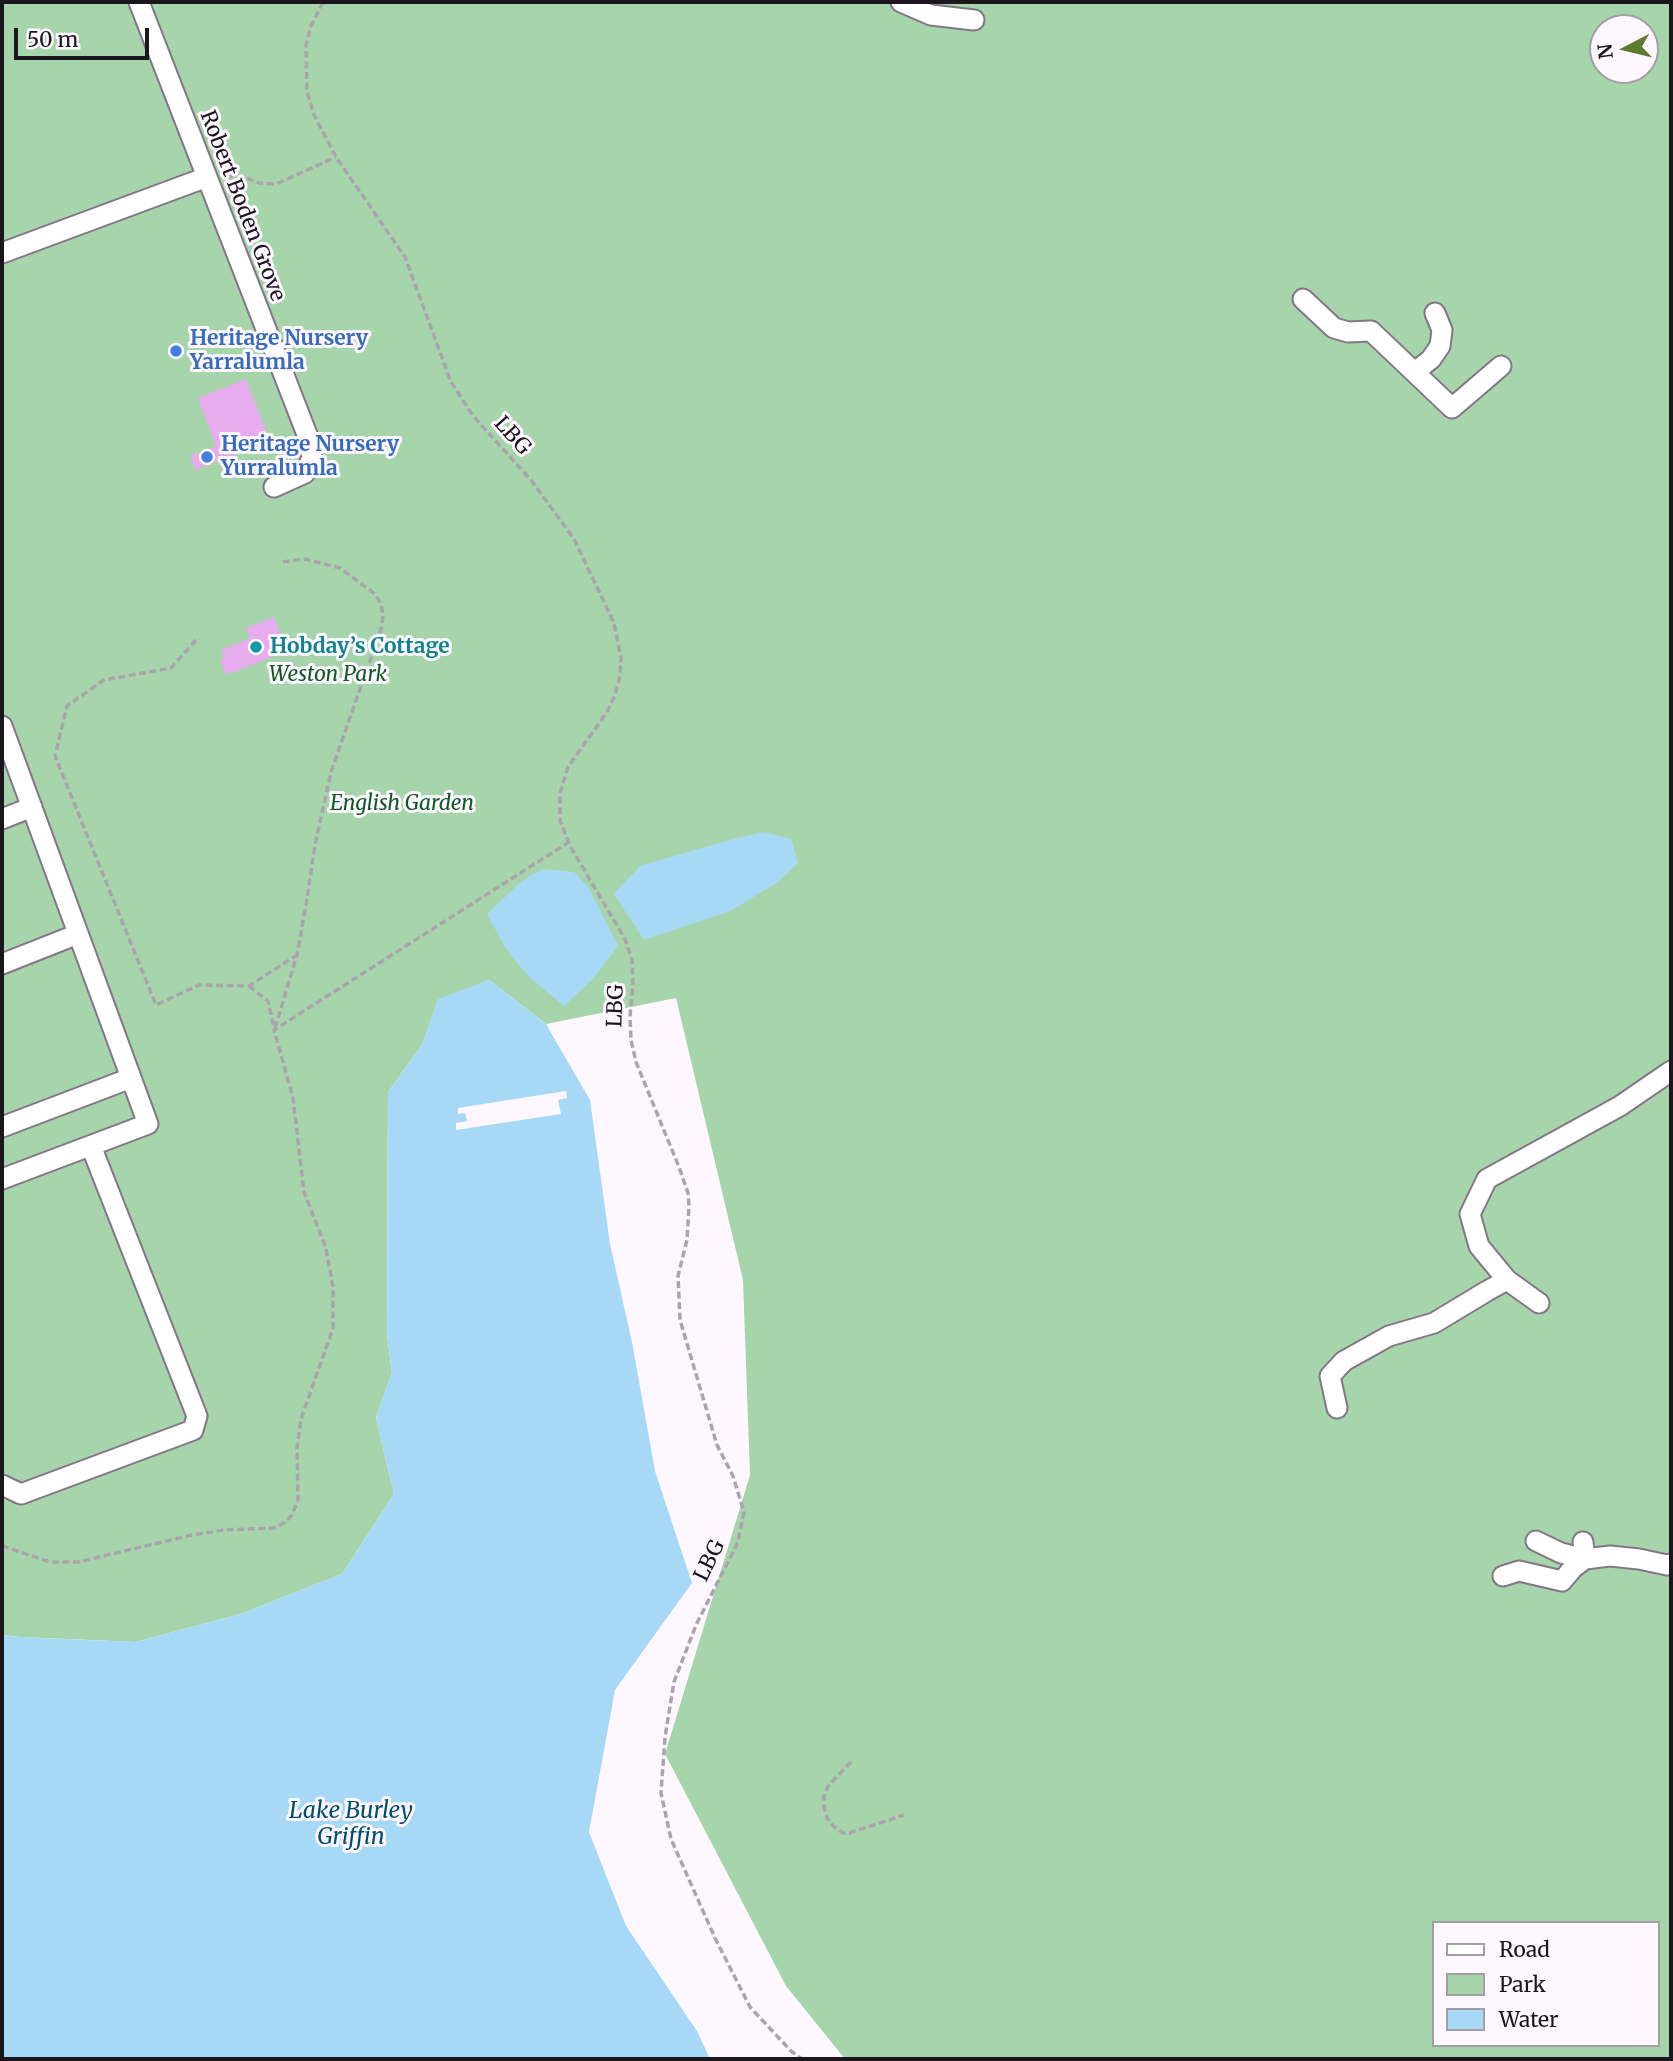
<!DOCTYPE html>
<html>
<head>
<meta charset="utf-8">
<style>
	body { margin:0 }
	#map { position:relative; width:1673px; height:2061px; overflow:hidden; background:#fef7ff; font-family:Merriweather,serif }
	canvas { display:block }
	.frame { position:absolute; inset:0; border:4px solid #1b151c; pointer-events:none }
	.legend { position:absolute; left:1432px; top:1921px; width:228px; height:126px; box-sizing:border-box; background:#fef7ff; border:2px solid #a39da4; margin:0; padding:9px 12px; list-style:none; font-size:21px; color:#1b151c }
	.legend li { display:flex; align-items:center; gap:14px; height:35px }
	.legend b { width:35px; border:2px solid #a39da4 }
	.north { position:absolute; left:1589px; top:14px; width:70px; height:70px; box-sizing:border-box; background:#fef7ff; border:2px solid #a39da4; border-radius:50%; rotate:263deg; font-size:19px; font-weight:700; line-height:28px; text-align:center; color:#1b151c }
	.north::after { content:''; display:block; margin:auto; width:24px; height:32px; background:#5f7b2f; clip-path:polygon(50% 0,100% 100%,50% 72%,0 100%) }
	.scale { position:absolute; left:14px; top:28px; width:135px; height:32px; box-sizing:border-box; border:4px solid #1b151c; border-top:0; padding-left:9px; font-size:21px; line-height:24px; white-space:nowrap; color:#1b151c; -webkit-text-stroke:5px #fef7ff; paint-order:stroke }
</style>
</head>
<body>
<div id="map">
<canvas width="1673" height="2061"></canvas>
<div class="frame"></div>
<ul class="legend">
<li><b style="height:9px;background:#fff"></b>Road</li>
<li><b style="height:19px;background:#a7d5ab"></b>Park</li>
<li><b style="height:19px;background:#a7d9f6"></b>Water</li>
</ul>
<div class="north">N</div>
<div class="scale">50 m</div>
</div>
<script>
const g = document.querySelector('canvas').getContext('2d');
g.lineJoin = 'round';
function paint(path, color) {
  g.fillStyle = color;
  g.fill(path, 'evenodd');
}
function poly(rows) {
  const path = new Path2D();
  for (const r of rows) {
    path.moveTo(r[0], r[1]);
    for (let i = 2; i < r.length; i += 2) path.lineTo(r[i], r[i + 1]);
  }
  return path;
}
function stroke(path, color, width, dash) {
  g.strokeStyle = color;
  g.lineWidth = width;
  g.lineCap = dash ? 'butt' : 'round';
  g.setLineDash(dash || []);
  g.stroke(path);
}
function drawText(font, color, halo, rows, align = 'center') {
  g.font = font + ' Merriweather,serif';
  g.lineWidth = 6;
  g.setLineDash([]);
  g.textBaseline = 'middle';
  g.strokeStyle = halo;
  g.fillStyle = color;
  for (const [text, x, y, turn = 0] of rows) {
    g.save();
    g.translate(x, y);
    g.rotate((+turn || 0) * Math.PI / 180);
    g.textAlign = isNaN(turn) ? turn : align;
    if (halo) g.strokeText(text, 0, 0);
    g.fillText(text, 0, 0);
    g.restore();
  }
}
paint(poly([
	[2,2,1671,2,1671,2059,845,2059,786,1986,665,1754,750,1475,743,1280,676,998,546,1024,489,980,438,1000,422,1045,388,1092,387,1335,392,1372,376,1418,394,1494,342,1574,241,1614,135,1642,20,1637,2,1635],
	[1603,28,1645,28,1645,70,1603,70],
	[1433,1923,1657,1923,1657,2045,1433,2045]
]), '#a7d5ab');
paint(poly([
	[763,832,791,839,798,863,778,882,730,911,644,940,614,894,640,866,736,838],
	[542,869,574,872,589,888,618,946,593,979,564,1006,529,977,506,949,487,914,521,882],
	[489,980,546,1024,590,1100,610,1244,632,1342,655,1471,692,1583,615,1690,589,1832,626,1926,697,2031,710,2059,2,2059,2,1635,20,1637,135,1642,241,1614,342,1574,394,1494,376,1418,392,1372,387,1335,388,1092,422,1045,438,999]
]), '#a7d9f6');
paint(poly([
	[566,1091,567,1098,558,1100,561,1114,456,1130,456,1123,467,1121,465,1113,458,1114,458,1108]
]), '#fef7ff');
paint(poly([
	[246,379,270,441,195,470,190,456,216,446,198,398],
	[274,617,287,651,226,675,220,660,224,658,221,650,250,638,246,628]
]), '#e6acee');
const minor = poly([
	[139,2,308,437,312,458,305,473,274,487],
	[901,2,931,15,974,20],
	[2,253,207,177],
	[1303,299,1334,328,1348,332,1371,331,1452,408,1501,366],
	[1415,372,1431,359,1440,346,1442,330,1435,313],
	[2,726,148,1124,2,1179],
	[2,819,32,807],
	[2,964,78,934],
	[2,1127,131,1078],
	[1507,1280,1479,1246,1470,1214,1487,1179,1620,1106,1671,1071],
	[1337,1408,1330,1376,1344,1361,1389,1336,1434,1323,1487,1291,1507,1280,1539,1303],
	[2,1485,21,1494,193,1430,197,1416,91,1146],
	[1536,1541,1561,1553,1585,1559,1583,1542],
	[1503,1576,1519,1571,1562,1581,1573,1568,1585,1559,1610,1556,1639,1559,1667,1565,1671,1564]
]);
stroke(minor, '#847587', 23);
stroke(poly([
	[323,2,311,26,306,45,307,92,314,115,336,157,405,257,451,382,473,416,531,480,574,539,614,623,621,658,620,676,615,695,607,712,568,767,560,793,560,820,570,846,625,939,632,960,633,983,630,1016,631,1040,636,1062,679,1167,688,1193,689,1206,687,1240,678,1276,680,1320,717,1445,733,1476,744,1512,738,1542,696,1625,674,1682,665,1737,661,1793,671,1839,715,1938,750,2007,791,2051,802,2059],
	[226,176,246,178,259,183,276,184,336,157],
	[196,640,171,668,104,680,67,706,55,756,156,1005,199,985,249,986,297,955],
	[249,986,268,1001,274,1028],
	[275,1028,297,955,306,905,315,845,331,772,382,626,383,616,381,604,375,594,340,568,305,559,282,562],
	[2,1546,50,1562,78,1562,192,1535,224,1530,274,1528,284,1523,292,1515,298,1500,297,1448,301,1419,333,1328,333,1287,326,1248,304,1192,293,1098,274,1030,569,842],
	[851,1762,828,1786,824,1796,824,1807,827,1818,833,1826,843,1833,849,1833,904,1815]
]), '#aba4ac', 3.5, [7, 3.5]);
stroke(minor, '#fff', 19);
for (const [x, y, r, color] of [
	[176,351,7,"#3f7fe0"],
	[207,457,7,"#3f7fe0"],
	[256,647,7,"#0f9aa8"]
]) {
  const dot = new Path2D();
  dot.arc(x, y, r, 0, 2 * Math.PI);
  g.fillStyle = color;
  g.fill(dot);
  stroke(dot, '#fef7ff', 2.5);
}
drawText('21px', '#1b151c', '#fef7ff', [
	["Robert Boden Grove",242,206,69],
	["LBG",512,436,48],
	["LBG",616,1006,-88],
	["LBG",710,1561,-64]
]);
drawText('bold 21px', '#366cbe', '#fef7ff', [
	["Heritage Nursery",190,339],
	["Yarralumla",190,363],
	["Heritage Nursery",221,445],
	["Yurralumla",221,469]
], 'left');
drawText('bold 21px', '#0d838f', '#fef7ff', [
	["Hobday’s Cottage",270,647]
], 'left');
drawText('italic 21px', '#105a23', '#fef7ff', [
	["Weston Park",328,675],
	["English Garden",402,804]
]);
drawText('italic 23px', '#004e6d', '#fef7ff', [
	["Lake Burley",351,1811],
	["Griffin",351,1837]
]);
</script>
</body>
</html>
